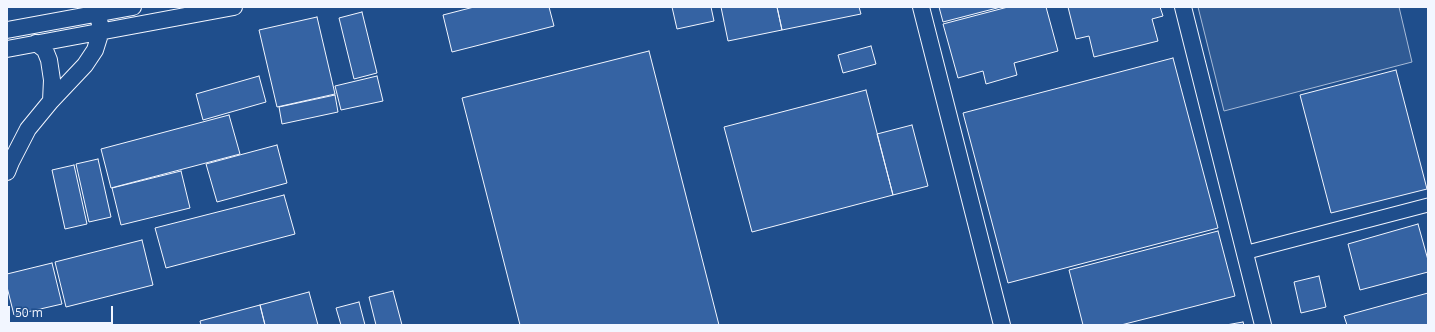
<!DOCTYPE html>
<html>
<head>
<meta charset="utf-8">
<style>
	body { margin:0 }
	#map { position:relative; width:1435px; height:332px; overflow:hidden; background:#1f4e8c; font-family:"Open Sans",sans-serif }
	canvas { display:block }
	.frame { position:absolute; inset:0; border:8px solid #f2f6ff; pointer-events:none }
	.scale { position:absolute; left:8px; top:306px; width:105px; height:18px; box-sizing:border-box; border:2px solid #f2f6ff; border-top:0; padding-left:5px; font-size:12px; line-height:14px; white-space:nowrap; color:#f2f6ff; -webkit-text-stroke:3px #1f4e8c; paint-order:stroke }
</style>
</head>
<body>
<div id="map">
<canvas width="1435" height="332"></canvas>
<div class="frame"></div>
<div class="scale">50 m</div>
</div>
<script>
const g = document.querySelector('canvas').getContext('2d');
g.lineJoin = 'round';
function paint(path, color) {
  g.fillStyle = color;
  g.fill(path, 'evenodd');
}
function poly(rows) {
  const path = new Path2D();
  for (const r of rows) {
    path.moveTo(r[0], r[1]);
    for (let i = 2; i < r.length; i += 2) path.lineTo(r[i], r[i + 1]);
  }
  return path;
}
function stroke(path, color, width, dash) {
  g.strokeStyle = color;
  g.lineWidth = width;
  g.lineCap = dash ? 'butt' : 'round';
  g.setLineDash(dash || []);
  g.stroke(path);
}
const built = poly([
	[1198,7,1399,7,1412,62,1224,111,1198,7]
]);
paint(built, '#305b95');
stroke(built, '#a8bbd7', 1);
const building = poly([
	[474,7,549,7,554,26,452,52,443,15,474,7],
	[672,7,711,7,714,21,677,29,672,7],
	[721,7,777,7,782,30,728,41,721,7],
	[777,7,859,7,861,14,782,30,777,7],
	[939,7,1001,7,943,22,939,7],
	[1008,7,1046,7,1058,51,1014,63,1017,75,986,84,983,71,958,78,943,24,1008,7],
	[1068,7,1160,7,1163,16,1152,19,1158,41,1094,57,1089,36,1076,39,1068,7],
	[362,12,377,73,354,79,339,18,362,12],
	[317,17,335,94,277,107,259,30,317,17],
	[871,46,876,64,843,73,838,55,871,46],
	[649,51,719,325,520,325,462,98,649,51],
	[1173,58,1218,228,1008,283,963,113,1173,58],
	[1396,70,1427,189,1331,213,1300,95,1396,70],
	[259,76,266,102,203,120,196,94,259,76],
	[377,76,383,101,341,110,335,86,377,76],
	[866,90,893,195,752,232,724,127,866,90],
	[335,95,338,112,282,124,279,107,335,95],
	[229,115,240,154,111,188,101,149,229,115],
	[912,125,928,186,893,195,877,134,912,125],
	[277,145,287,183,217,202,206,164,277,145],
	[98,159,111,217,89,222,76,164,98,159],
	[74,165,87,224,65,229,52,170,74,165],
	[181,171,190,208,121,225,112,188,181,171],
	[284,195,295,234,166,268,155,228,284,195],
	[1418,224,1428,260,1428,272,1360,290,1348,244,1418,224],
	[1218,231,1235,296,1121,325,1083,325,1069,270,1218,231],
	[142,240,153,285,66,307,55,262,142,240],
	[52,263,62,304,14,315,7,287,7,274,52,263],
	[1319,276,1326,307,1301,313,1294,282,1319,276],
	[393,291,402,325,376,325,369,297,393,291],
	[309,292,318,325,265,325,260,305,309,292],
	[1428,293,1428,325,1347,325,1344,316,1428,293],
	[359,302,365,325,341,325,336,308,359,302],
	[260,305,265,325,201,325,200,321,260,305],
	[1243,322,1244,325,1226,325,1243,322]
]);
paint(building, '#3563a3');
stroke(building, '#f2f6ff', 1);
const minor = poly([
	[1244,253,1428,205]
]);
const tertiary = poly([
	[921,7,1002,325],
	[1183,7,1263,325],
	[7,30,133,7],
	[36,43,45,50,49,60,52,80,51,101],
	[7,49,234,7],
	[7,172,11,162,28,129,51,101,85,65,95,50,101,31,98,13]
]);
stroke(minor, '#f2f6ff', 15);
stroke(tertiary, '#f2f6ff', 18);
stroke(minor, '#1f4e8c', 13);
stroke(tertiary, '#1f4e8c', 16);
</script>
</body>
</html>
